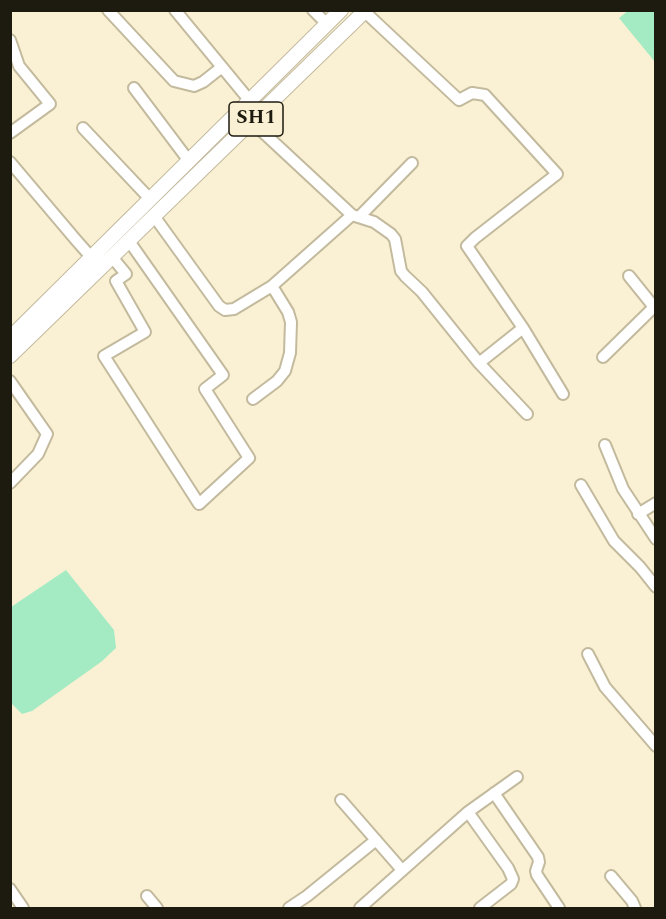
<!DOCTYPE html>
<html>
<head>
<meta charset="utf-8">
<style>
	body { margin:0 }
	#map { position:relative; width:666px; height:919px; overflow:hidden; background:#faf1d4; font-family:Spectral,serif }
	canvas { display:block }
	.frame { position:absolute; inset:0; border:12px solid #1d1a0f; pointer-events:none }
</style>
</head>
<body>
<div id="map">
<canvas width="666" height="919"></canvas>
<div class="frame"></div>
</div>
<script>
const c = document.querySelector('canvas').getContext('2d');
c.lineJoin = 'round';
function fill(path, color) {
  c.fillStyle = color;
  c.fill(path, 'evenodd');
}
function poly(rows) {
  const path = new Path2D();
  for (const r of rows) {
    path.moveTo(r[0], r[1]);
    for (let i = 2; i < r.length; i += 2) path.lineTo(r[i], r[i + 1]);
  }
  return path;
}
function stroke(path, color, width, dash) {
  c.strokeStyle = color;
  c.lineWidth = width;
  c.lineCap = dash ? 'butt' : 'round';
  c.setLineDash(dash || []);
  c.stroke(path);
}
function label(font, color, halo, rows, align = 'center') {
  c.font = font + ' Spectral,serif';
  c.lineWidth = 4.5;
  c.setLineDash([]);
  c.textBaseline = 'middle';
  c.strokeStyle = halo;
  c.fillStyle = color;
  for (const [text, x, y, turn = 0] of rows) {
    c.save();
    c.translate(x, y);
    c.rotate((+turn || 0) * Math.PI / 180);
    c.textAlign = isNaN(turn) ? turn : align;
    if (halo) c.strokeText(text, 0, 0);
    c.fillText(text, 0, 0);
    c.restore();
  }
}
fill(poly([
	[629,10,655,11,655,62,619,18],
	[66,570,114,630,116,648,101,662,32,711,22,714,11,703,11,607]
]), '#a4ebc4');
const minor = poly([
	[108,10,174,81,194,86,203,82,222,67],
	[175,10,250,101,262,112],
	[313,10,327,24],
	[365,12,459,100,472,93,485,95,557,174,475,238,467,246,523,328,479,363],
	[10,40,19,66,50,104,10,133],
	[134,88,189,161],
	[252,122,352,215,272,286,288,312,291,322,290,353,285,371,277,381,253,399],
	[83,128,151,200],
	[10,162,76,240,91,257,98,259],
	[352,215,374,222,391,234,395,239,401,271,405,276,422,292,479,363,527,414],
	[154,216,219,306,225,310,234,309,272,286],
	[360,216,412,163],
	[112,257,126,274,116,281,145,332,104,356,199,504,249,458,205,389,223,375,129,241],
	[629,276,654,307,656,306],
	[523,328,563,394],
	[603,357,654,307],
	[10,381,47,434,38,454,10,483],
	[605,445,623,489,656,539],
	[581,485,614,541,640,567,656,587],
	[638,514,656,503],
	[588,654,605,687,656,746],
	[494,793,538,857,539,862,536,871,537,875,559,908],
	[341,800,402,870],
	[468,812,508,868,513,879,511,884,480,908],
	[611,876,632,901,635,908],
	[10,889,23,908],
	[147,896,157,908],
	[289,908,307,896,376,840],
	[360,908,468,812,517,777]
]);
const major = poly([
	[10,338,341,10],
	[10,356,366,10]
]);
stroke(minor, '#c3ba9e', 14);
stroke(major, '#c3ba9e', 16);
stroke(minor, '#fff', 10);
stroke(major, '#fff', 14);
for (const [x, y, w] of [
	[256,119,54]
]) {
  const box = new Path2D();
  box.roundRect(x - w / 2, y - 17, w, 34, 4.5);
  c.fillStyle = '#faf1d4';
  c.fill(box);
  stroke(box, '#1d1a0f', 1.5);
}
label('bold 20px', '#1d1a0f', null, [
	["SH1",256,119]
]);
</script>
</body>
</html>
